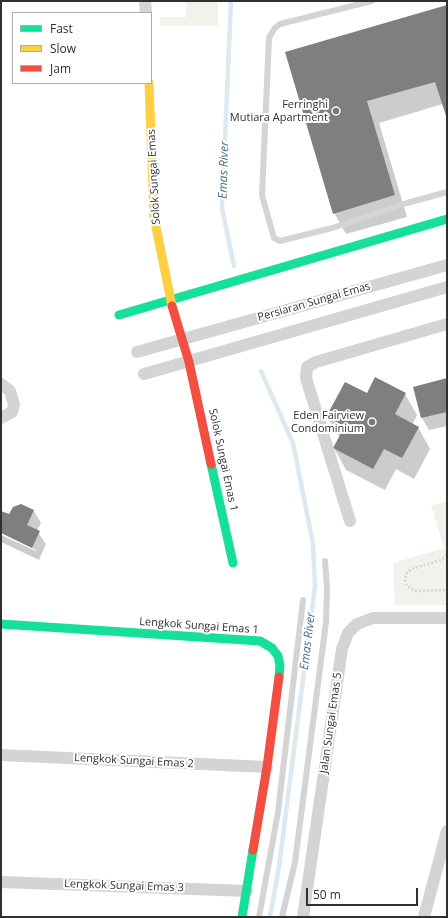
<!DOCTYPE html>
<html>
<head>
<meta charset="utf-8">
<style>
	body { margin:0 }
	#map { position:relative; width:448px; height:918px; overflow:hidden; background:#fff; font-family:"Open Sans",sans-serif }
	canvas { display:block }
	.frame { position:absolute; inset:0; border:2px solid #303030; pointer-events:none }
	.legend { position:absolute; left:12px; top:12px; width:140px; height:72px; box-sizing:border-box; background:#fff; border:1px solid #acacac; margin:0; padding:5px 7px; list-style:none; font-size:12px; color:#303030 }
	.legend li { display:flex; align-items:center; gap:8px; height:20px }
	.legend b { width:20px; border:1px solid #acacac }
	.scale { position:absolute; left:306px; top:888px; width:112px; height:18px; box-sizing:border-box; border:2px solid #303030; border-top:0; padding-left:5px; font-size:12px; line-height:14px; white-space:nowrap; color:#303030; -webkit-text-stroke:3px #fff; paint-order:stroke }
</style>
</head>
<body>
<div id="map">
<canvas width="448" height="918"></canvas>
<div class="frame"></div>
<ul class="legend">
<li><b style="height:5px;background:#16e098"></b>Fast</li>
<li><b style="height:5px;background:#ffcf43"></b>Slow</li>
<li><b style="height:5px;background:#f24e42"></b>Jam</li>
</ul>
<div class="scale">50 m</div>
</div>
<script>
const c = document.querySelector('canvas').getContext('2d');
c.lineJoin = 'round';
function fill(path, color) {
  c.fillStyle = color;
  c.fill(path, 'evenodd');
}
function poly(rows) {
  const path = new Path2D();
  for (const r of rows) {
    path.moveTo(r[0], r[1]);
    for (let i = 2; i < r.length; i += 2) path.lineTo(r[i], r[i + 1]);
  }
  return path;
}
function stroke(path, color, width, dash) {
  c.strokeStyle = color;
  c.lineWidth = width;
  c.lineCap = dash ? 'butt' : 'round';
  c.setLineDash(dash || []);
  c.stroke(path);
}
function label(font, color, halo, rows, align = 'center') {
  c.font = font + ' "Open Sans",sans-serif';
  c.lineWidth = 4;
  c.setLineDash([]);
  c.textBaseline = 'middle';
  c.strokeStyle = halo;
  c.fillStyle = color;
  for (const [text, x, y, turn = 0] of rows) {
    c.save();
    c.translate(x, y);
    c.rotate((+turn || 0) * Math.PI / 180);
    c.textAlign = isNaN(turn) ? turn : align;
    if (halo) c.strokeText(text, 0, 0);
    c.fillText(text, 0, 0);
    c.restore();
  }
}
fill(poly([
	[186,1,218,1,218,26,160,26,160,17,186,17],
	[447,501,447,605,395,605,393,563,444,548,431,506]
]), '#f0f3ec');
fill(poly([
	[447,6,447,117,443,104,379,123,407,217,346,234,334,213,286,53],
	[447,379,447,426,429,430,422,418,414,388],
	[367,394,405,394,417,415,412,425,418,427,430,449,414,479,396,469,385,490,346,470,334,448,340,438,327,417],
	[21,505,34,511,41,523,37,531,46,544,39,560,1,542,1,535,36,551,36,550,1,532,1,512,9,516]
]), '#0003');
stroke(poly([
	[231,1,222,208,234,266],
	[261,371,293,443,313,544,315,586,279,867,270,917]
]), '#dde8f0', 4.5);
fill(poly([
	[447,5,447,119,435,82,367,101,395,195,333,214,285,52],
	[375,377,406,393,395,414,419,427,402,458,384,449,373,469,333,448,345,426,326,417,345,382,367,393],
	[447,378,447,412,421,418,413,387],
	[21,504,34,510,27,525,40,531,32,548,1,533,1,511,9,514,13,507]
]), '#7f7f7f');
stroke(poly([
	[447,555,441,560,411,569,406,574,405,580,407,586,415,591,447,590]
]), '#d4d4d4', 2.5, [2, 2]);
stroke(poly([
	[372,1,280,24,274,29,269,38,262,195,274,238,280,241,332,228,407,203,447,192],
	[259,917,278,812,303,600],
	[282,917,295,862,326,622,327,588,325,561]
]), '#d4d4d4', 6);
stroke(poly([
	[145,1,146,13],
	[137,352,447,265],
	[144,374,447,287],
	[1,384,10,391,14,405,12,412,1,418],
	[350,521,306,378,307,367,316,362,447,324],
	[1,755,267,767],
	[1,882,247,891],
	[303,917,342,649,348,633,357,624,373,618,447,618],
	[424,917,447,831]
]), '#d4d4d4', 12);
stroke(poly([
	[119,315,447,219],
	[211,464,233,563],
	[1,624,260,641,272,648,278,656,280,665,279,677],
	[242,917,253,850]
]), '#16e098', 9);
stroke(poly([
	[149,83,154,217,172,306]
]), '#ffcf43', 9);
stroke(poly([
	[172,306,189,362,211,464],
	[253,850,267,767,279,677]
]), '#f24e42', 9);
for (const [x, y, r, color] of [
	[336,111,4,"#787878"],
	[372,422,4,"#787878"]
]) {
  const dot = new Path2D();
  dot.arc(x, y, r, 0, 2 * Math.PI);
  c.fillStyle = color;
  c.fill(dot);
  stroke(dot, '#fff', 1.5);
}
label('11px', '#303030', '#fff', [
	["Ferringhi",328,105],
	["Mutiara Apartment",328,118],
	["Eden Fairview",364,416],
	["Condominium",364,429]
], 'right');
label('11px', '#303030', '#fff', [
	["Solok Sungai Emas",154,177,-93],
	["Persiaran Sungai Emas",314,302,-16],
	["Solok Sungai Emas 1",223,460,78],
	["Lengkok Sungai Emas 1",199,626,4],
	["Jalan Sungai Emas 5",331,723,-82],
	["Lengkok Sungai Emas 2",134,761,3],
	["Lengkok Sungai Emas 3",124,886,2]
]);
label('italic 12px', '#476e8a', '#fff', [
	["Emas River",224,170,-88],
	["Emas River",308,641,-83]
]);
</script>
</body>
</html>
